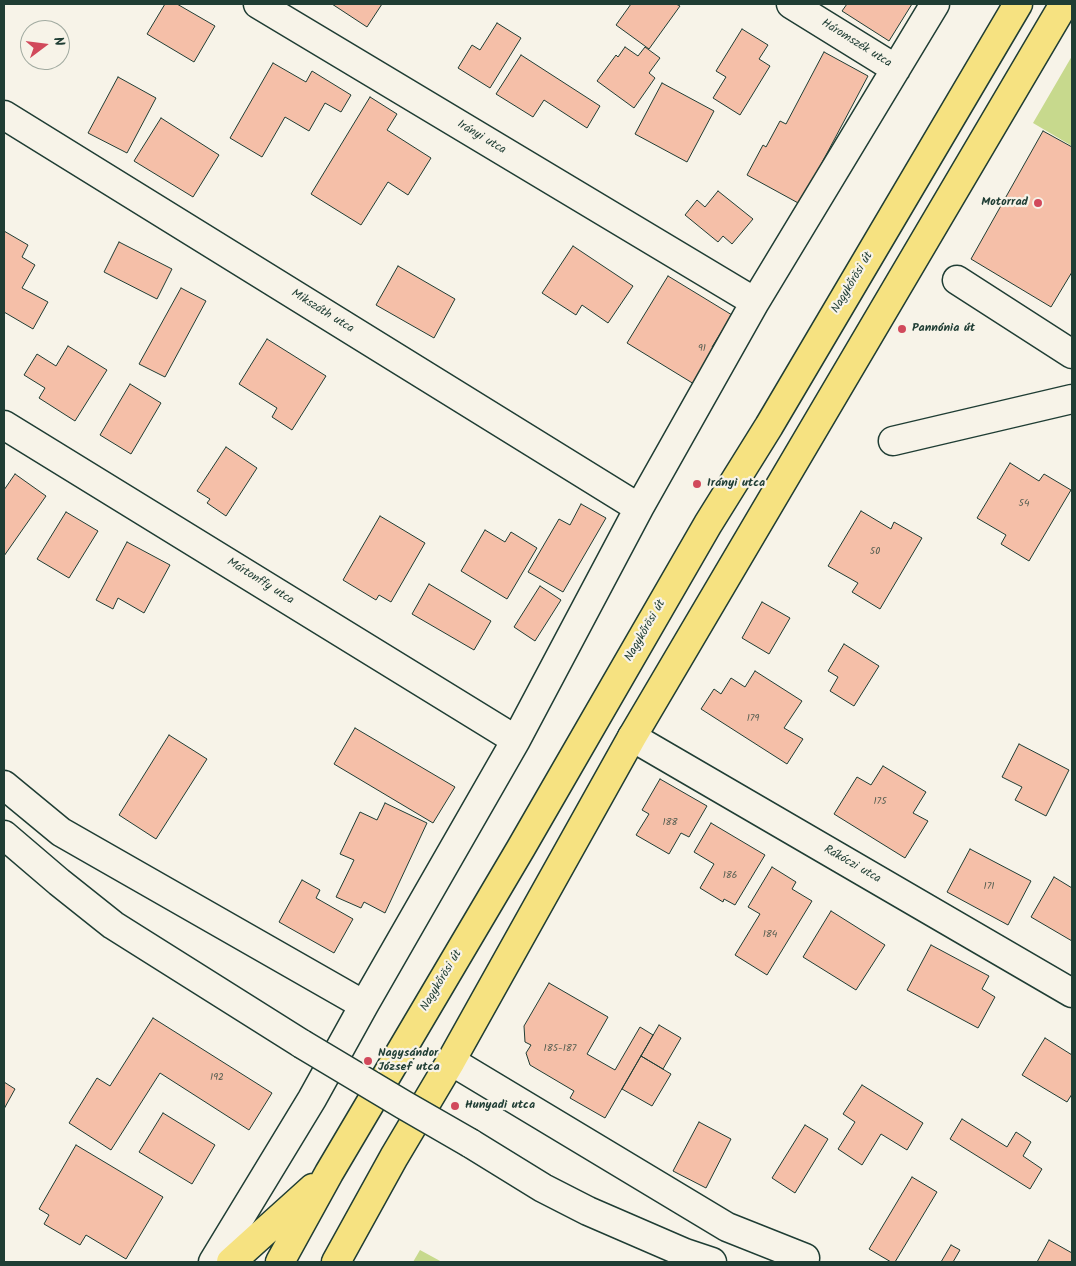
<!DOCTYPE html>
<html>
<head>
<meta charset="utf-8">
<style>
	body { margin:0 }
	#map { position:relative; width:1076px; height:1266px; overflow:hidden; background:#f7f3e8; font-family:Kalam,sans-serif }
	canvas { display:block }
	.frame { position:absolute; inset:0; border:5px solid #1f3d34; pointer-events:none }
	.north { position:absolute; left:20px; top:20px; width:50px; height:50px; box-sizing:border-box; background:#f7f3e8; border:1px solid #a1aaa0; border-radius:50%; rotate:75deg; font-size:14px; font-weight:700; line-height:20px; text-align:center; color:#1f3d34 }
	.north::after { content:''; display:block; margin:auto; width:18px; height:22px; background:#d1495b; clip-path:polygon(50% 0,100% 100%,50% 72%,0 100%) }
</style>
</head>
<body>
<div id="map">
<canvas width="1076" height="1266"></canvas>
<div class="frame"></div>
<div class="north">N</div>
</div>
<script>
const c = document.querySelector('canvas').getContext('2d');
c.lineJoin = 'round';
function fill(path, color) {
  c.fillStyle = color;
  c.fill(path, 'evenodd');
}
function poly(rows) {
  const path = new Path2D();
  for (const r of rows) {
    path.moveTo(r[0], r[1]);
    for (let i = 2; i < r.length; i += 2) path.lineTo(r[i], r[i + 1]);
  }
  return path;
}
function stroke(path, color, width, dash) {
  c.strokeStyle = color;
  c.lineWidth = width;
  c.lineCap = dash ? 'butt' : 'round';
  c.setLineDash(dash || []);
  c.stroke(path);
}
function label(font, color, halo, rows, align = 'center') {
  c.font = font + ' Kalam,sans-serif';
  c.lineWidth = 4.5;
  c.setLineDash([]);
  c.textBaseline = 'middle';
  c.strokeStyle = halo;
  c.fillStyle = color;
  for (const [text, x, y, turn = 0] of rows) {
    c.save();
    c.translate(x, y);
    c.rotate((+turn || 0) * Math.PI / 180);
    c.textAlign = isNaN(turn) ? turn : align;
    if (halo) c.strokeText(text, 0, 0);
    c.fillText(text, 0, 0);
    c.restore();
  }
}
fill(poly([
	[1072,56,1072,146,1033,123],
	[420,1250,442,1262,413,1262]
]), '#c7d98d');
const building = poly([
	[165,4,177,4,215,26,194,62,147,34,165,4],
	[332,4,382,4,367,27,332,4],
	[631,4,676,4,680,6,649,49,616,25,631,4],
	[847,4,912,4,889,41,842,11,847,4],
	[497,23,521,38,490,88,458,68,472,45,480,50,497,23],
	[742,29,768,45,759,59,770,66,740,115,713,98,726,77,716,71,742,29],
	[625,47,638,56,645,47,660,58,649,73,655,78,634,108,597,81,616,55,618,57,625,47],
	[824,52,868,76,800,204,747,175,763,145,766,147,780,121,786,124,824,52],
	[521,55,600,106,587,128,544,100,533,117,496,94,521,55],
	[273,63,306,82,312,71,351,95,341,112,325,103,309,131,285,117,262,157,230,138,273,63],
	[118,77,156,98,127,153,88,133,118,77],
	[662,83,714,111,687,162,635,134,662,83],
	[370,97,397,114,387,130,431,158,408,195,388,182,361,225,311,194,370,97],
	[161,118,219,155,193,197,134,161,161,118],
	[1043,131,1072,147,1072,272,1051,307,971,259,1043,131],
	[718,191,753,219,732,244,723,236,718,242,685,215,697,200,705,207,718,191],
	[4,231,28,245,22,257,35,265,22,288,48,302,33,329,4,312,4,231],
	[119,242,172,269,157,299,104,272,119,242],
	[573,246,633,286,608,323,582,305,576,315,542,293,573,246],
	[398,266,455,299,434,338,376,305,398,266],
	[668,276,732,315,712,347,715,349,694,384,627,343,668,276],
	[181,288,206,301,165,377,139,364,181,288],
	[267,339,326,376,292,430,272,417,277,408,239,384,267,339],
	[68,346,107,370,75,421,39,398,45,388,24,375,37,354,56,366,68,346],
	[130,384,161,403,131,454,100,435,130,384],
	[226,447,257,468,226,516,207,503,210,499,197,491,226,447],
	[1010,463,1039,481,1044,474,1071,490,1029,561,1001,544,1006,535,977,518,1010,463],
	[15,474,46,496,4,556,4,490,15,474],
	[581,504,606,518,563,592,528,572,559,519,570,525,581,504],
	[861,511,891,529,894,522,922,538,880,609,852,592,858,583,828,566,861,511],
	[66,512,98,531,69,578,37,559,66,512],
	[380,516,425,543,391,602,379,595,376,600,343,580,380,516],
	[485,530,505,542,511,532,537,548,507,599,461,571,485,530],
	[127,542,170,565,144,613,118,598,113,609,96,600,127,542],
	[429,584,491,621,474,650,412,614,429,584],
	[540,586,561,600,535,641,514,627,540,586],
	[762,602,790,618,769,654,742,638,762,602],
	[844,644,879,666,854,706,830,691,838,677,828,671,844,644],
	[755,671,802,701,784,728,803,739,787,764,701,709,714,689,721,694,731,678,745,687,755,671],
	[355,728,455,787,433,823,334,764,355,728],
	[169,735,207,759,156,839,119,815,169,735],
	[1019,744,1069,770,1046,816,1015,800,1022,787,1002,777,1019,744],
	[883,766,926,792,913,813,928,821,905,858,834,814,857,777,871,785,883,766],
	[660,779,707,806,689,837,681,833,669,854,636,835,649,814,642,810,660,779],
	[385,803,427,823,385,913,364,902,361,908,336,897,354,860,340,854,360,812,377,820,385,803],
	[711,823,765,855,735,905,724,899,723,902,700,888,714,864,694,852,711,823],
	[970,849,1031,881,1008,925,947,892,970,849],
	[772,867,796,882,792,889,812,901,767,975,735,955,760,914,748,907,772,867],
	[1054,877,1072,888,1072,941,1031,917,1054,877],
	[302,880,320,890,316,898,353,919,334,953,279,922,302,880],
	[831,911,885,945,856,990,803,957,831,911],
	[931,945,989,976,982,989,995,997,978,1028,907,990,931,945],
	[549,983,608,1017,587,1054,615,1070,640,1027,653,1035,605,1118,570,1098,574,1091,530,1065,526,1053,531,1045,525,1042,524,1026,549,983],
	[153,1018,272,1093,249,1130,160,1073,111,1150,69,1123,97,1078,110,1086,153,1018],
	[659,1025,681,1038,663,1069,641,1056,659,1025],
	[1045,1038,1072,1055,1072,1094,1067,1102,1022,1075,1045,1038],
	[641,1056,671,1074,652,1106,622,1089,641,1056],
	[4,1082,15,1089,4,1109,4,1082],
	[862,1085,923,1123,907,1150,881,1134,862,1165,838,1149,855,1122,843,1114,862,1085],
	[163,1113,215,1145,192,1184,139,1152,163,1113],
	[962,1119,1007,1147,1016,1132,1031,1142,1023,1156,1042,1169,1030,1189,950,1139,962,1119],
	[699,1122,731,1139,706,1188,673,1171,699,1122],
	[805,1125,828,1139,795,1193,772,1178,805,1125],
	[76,1145,163,1197,126,1259,86,1235,80,1245,44,1224,49,1215,39,1209,76,1145],
	[912,1177,937,1192,895,1262,891,1262,869,1249,912,1177],
	[1049,1240,1072,1253,1072,1262,1037,1262,1049,1240],
	[951,1245,960,1250,953,1262,941,1262,951,1245]
]);
fill(building, '#f5bfa8');
stroke(building, '#1f3d34', 1);
const minor = poly([
	[258,4,755,302],
	[791,4,896,69],
	[4,115,639,508],
	[957,280,1072,354],
	[4,425,516,740],
	[893,441,1072,399],
	[632,737,1072,993],
	[4,785,61,832,364,1005],
	[4,835,59,882,113,925,302,1044],
	[451,1061,727,1227,805,1258],
	[470,1143,543,1188,588,1211,685,1253,712,1262],
	[213,1262,312,1099,364,1005,516,740,639,508,755,302,935,4]
]);
const major = poly([
	[231,1262,313,1188],
	[280,1262,329,1173,521,848,708,524,769,426,1018,4],
	[336,1262,394,1157,451,1061,632,737,1064,4]
]);
stroke(minor, '#1f3d34', 31);
stroke(major, '#1f3d34', 31);
stroke(minor, '#f7f3e8', 28);
stroke(major, '#f6e281', 28);
const minorBridge = poly([
	[302,1044,404,1105,470,1143]
]);
stroke(minorBridge, '#1f3d34', 31, []);
stroke(minorBridge, '#f7f3e8', 28);
for (const [x, y, r, color] of [
	[1038,203,5,"#d1495b"],
	[902,329,5,"#d1495b"],
	[697,484,5,"#d1495b"],
	[368,1061,5,"#d1495b"],
	[455,1106,5,"#d1495b"]
]) {
  const dot = new Path2D();
  dot.arc(x, y, r, 0, 2 * Math.PI);
  c.fillStyle = color;
  c.fill(dot);
  stroke(dot, '#f7f3e8', 2);
}
label('10px', '#545e51', null, [
	["91",702,349],
	["54",1024,504],
	["50",875,552],
	["179",753,719],
	["175",880,802],
	["188",670,823],
	["186",730,876],
	["171",989,887],
	["184",770,935],
	["185-187",560,1049],
	["192",217,1078]
]);
label('12px', '#1f3d34', '#f7f3e8', [
	["Háromszék utca",856,44,32],
	["Irányi utca",481,138,31],
	["Nagykőrösi út",853,283,-59],
	["Mikszáth utca",322,312,32],
	["Mártonffy utca",260,582,32],
	["Nagykőrösi út",646,631,-60],
	["Rákóczi utca",852,865,30],
	["Nagykőrösi út",442,981,-59]
]);
label('bold 12px', '#1f3d34', '#f7f3e8', [
	["Motorrad",1028,203,"right"],
	["Pannónia út",912,329],
	["Irányi utca",707,484],
	["Nagysándor",378,1054],
	["József utca",378,1068],
	["Hunyadi utca",465,1106]
], 'left');
</script>
</body>
</html>
